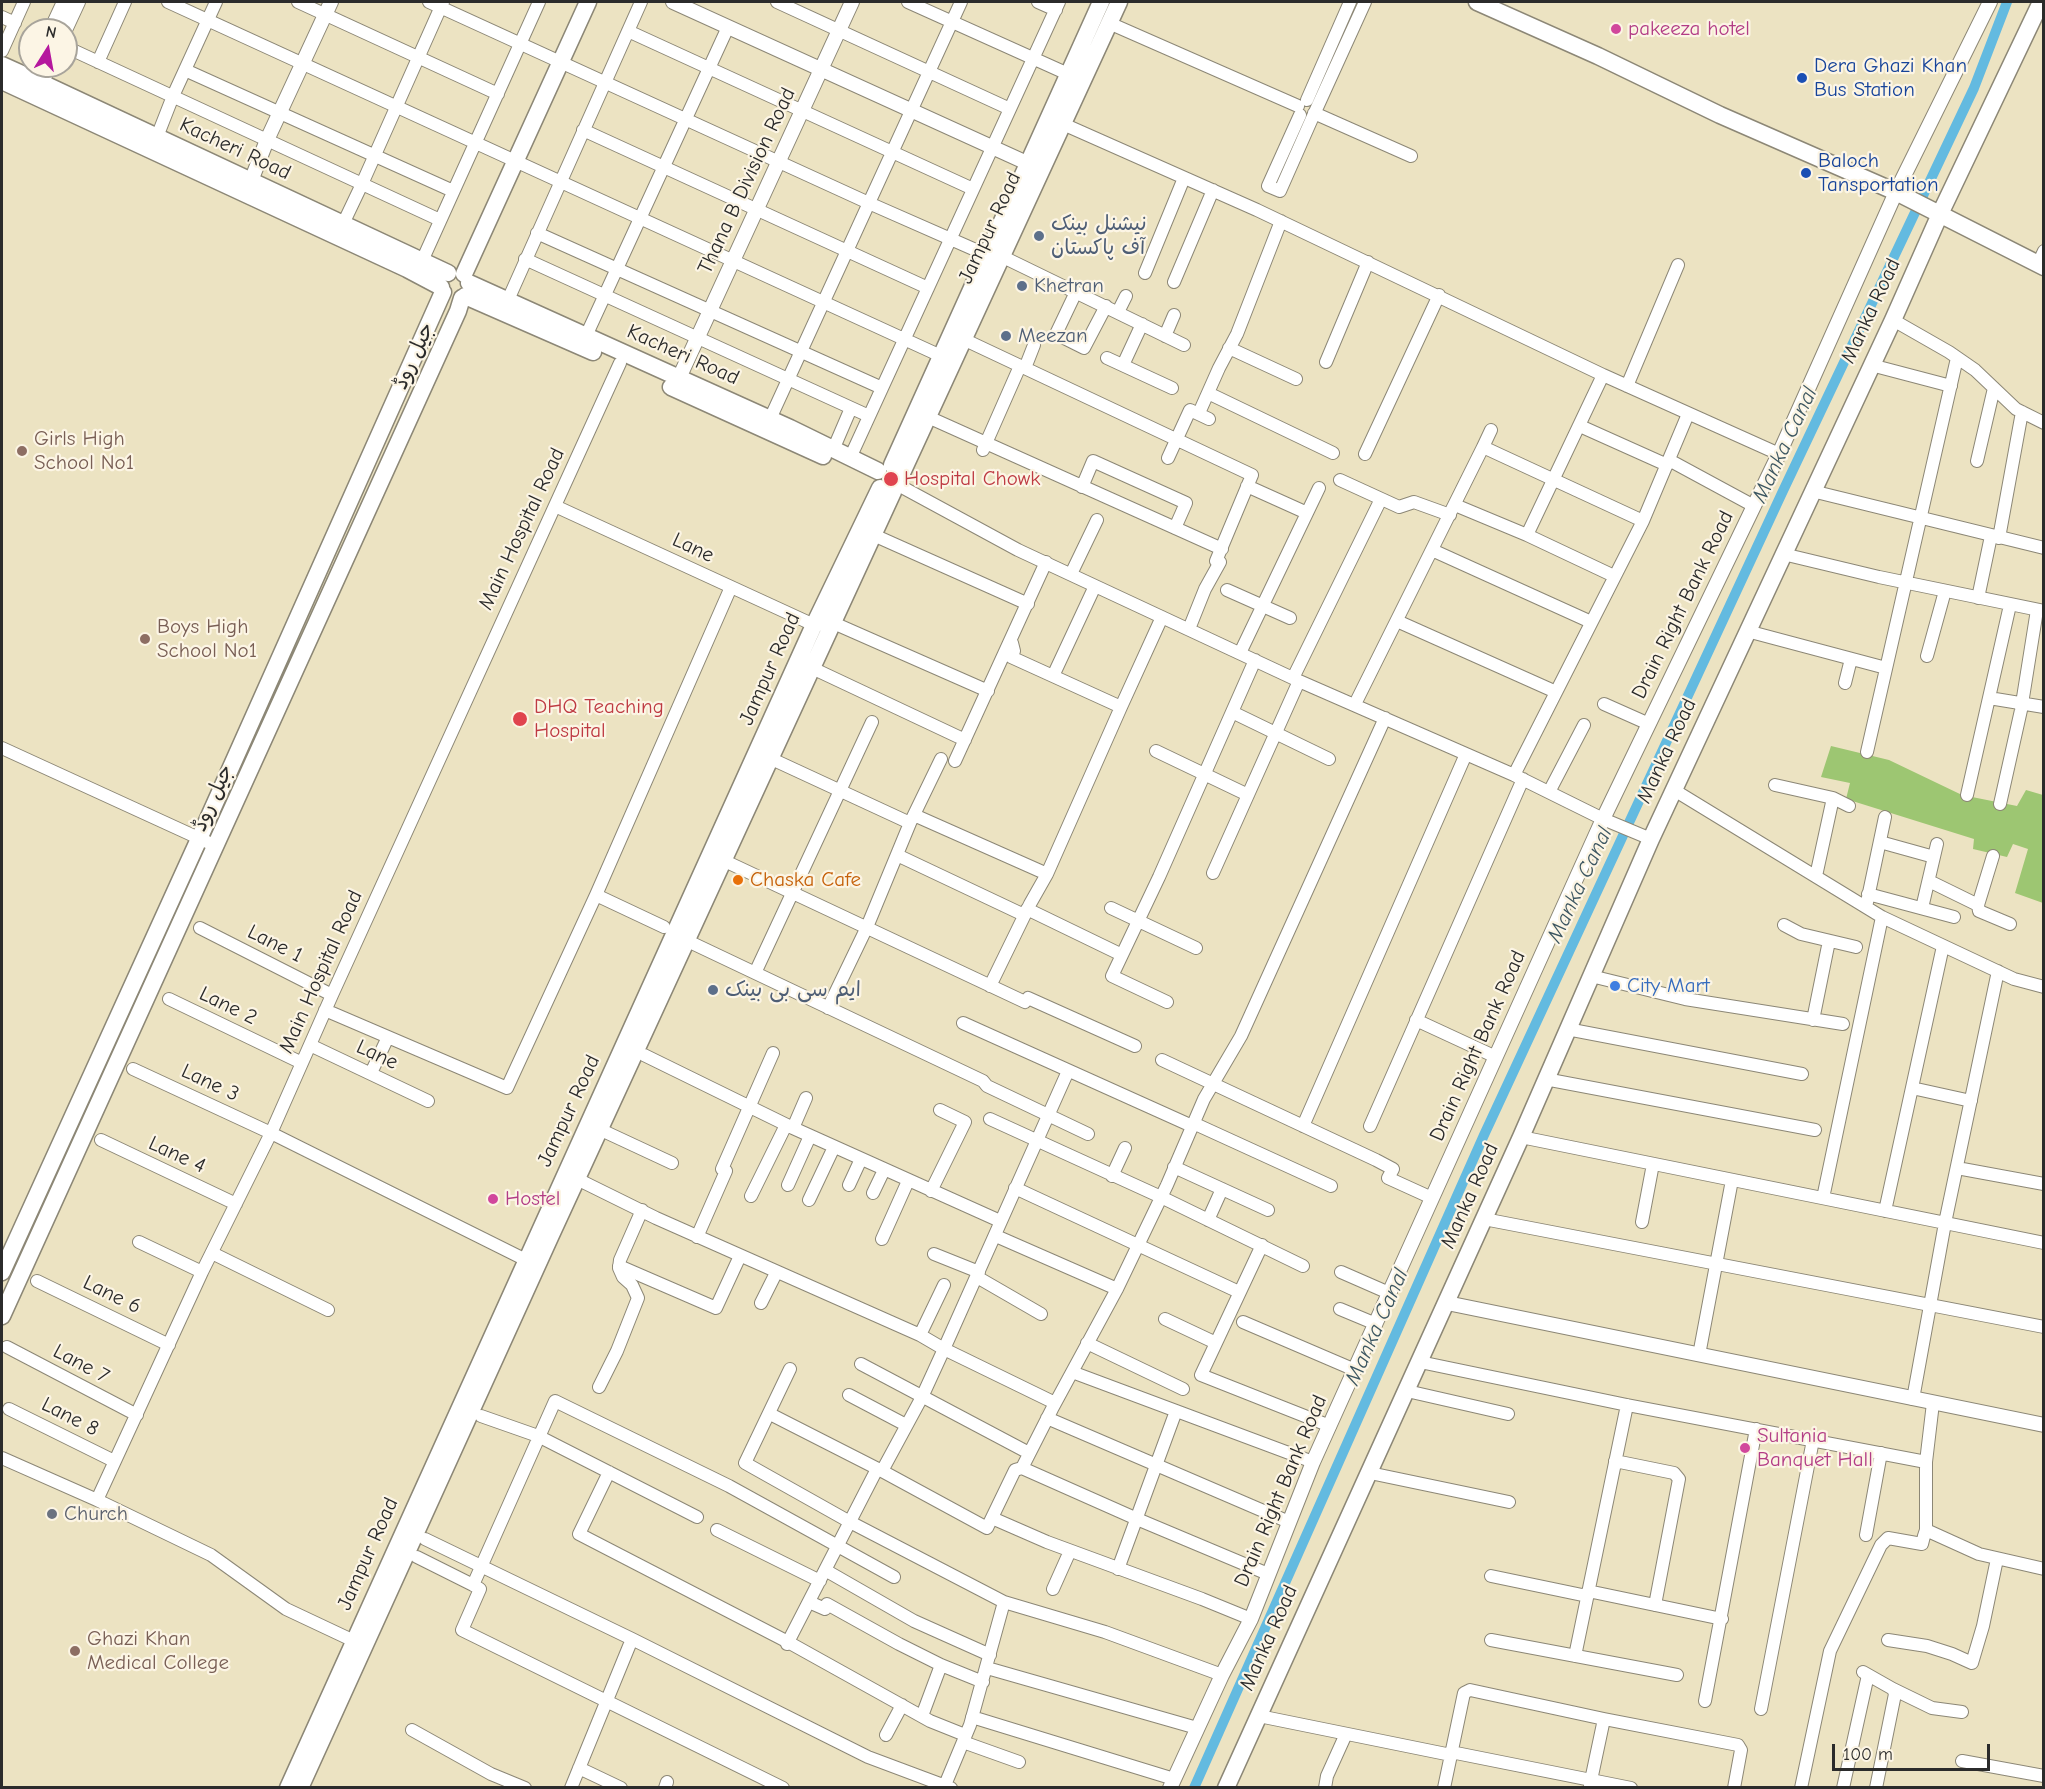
<!DOCTYPE html>
<html>
<head>
<meta charset="utf-8">
<style>
	body { margin:0 }
	#map { position:relative; width:2045px; height:1789px; overflow:hidden; background:#ece3c2; font-family:"Comic Neue",sans-serif }
	canvas { display:block }
	.frame { position:absolute; inset:0; border:3px solid #2b2b2b; pointer-events:none }
	.north { position:absolute; left:18px; top:18px; width:60px; height:60px; box-sizing:border-box; background:#fcf5e5; border:2px solid #a8a49b; border-radius:50%; rotate:11deg; font-size:16px; font-weight:700; line-height:24px; text-align:center; color:#2b2b2b }
	.north::after { content:''; display:block; margin:auto; width:21px; height:27px; background:#b5179e; clip-path:polygon(50% 0,100% 100%,50% 72%,0 100%) }
	.scale { position:absolute; left:1832px; top:1744px; width:158px; height:27px; box-sizing:border-box; border:3px solid #2b2b2b; border-top:0; padding-left:8px; font-size:18px; line-height:21px; white-space:nowrap; color:#2b2b2b; -webkit-text-stroke:4px #fcf5e5; paint-order:stroke }
</style>
</head>
<body>
<div id="map">
<canvas width="2045" height="1789"></canvas>
<div class="frame"></div>
<div class="north">N</div>
<div class="scale">100 m</div>
</div>
<script>
const c = document.querySelector('canvas').getContext('2d');
c.lineJoin = 'round';
function fill(path, color) {
  c.fillStyle = color;
  c.fill(path, 'evenodd');
}
function poly(rows) {
  const path = new Path2D();
  for (const r of rows) {
    path.moveTo(r[0], r[1]);
    for (let i = 2; i < r.length; i += 2) path.lineTo(r[i], r[i + 1]);
  }
  return path;
}
function stroke(path, color, width, dash) {
  c.strokeStyle = color;
  c.lineWidth = width;
  c.lineCap = dash ? 'butt' : 'round';
  c.setLineDash(dash || []);
  c.stroke(path);
}
function label(font, color, halo, rows, align = 'center') {
  c.font = font + ' "Comic Neue","Playpen Sans Arabic",sans-serif';
  c.lineWidth = 4.5;
  c.setLineDash([]);
  c.textBaseline = 'middle';
  c.strokeStyle = halo;
  c.fillStyle = color;
  for (const [text, x, y, turn = 0] of rows) {
    c.save();
    c.translate(x, y);
    c.rotate((+turn || 0) * Math.PI / 180);
    c.textAlign = isNaN(turn) ? turn : align;
    if (halo) c.strokeText(text, 0, 0);
    c.fillText(text, 0, 0);
    c.restore();
  }
}
fill(poly([
	[1831,746,1889,760,1962,795,2017,806,2026,790,2043,795,2043,903,2015,893,2028,849,2013,844,2007,857,1973,849,1974,839,1846,799,1850,783,1821,777]
]), '#9dc672');
stroke(poly([
	[1194,1788,1484,1135,1782,493,1974,88,2007,2]
]), '#63bae0', 10);
const minor = poly([
	[168,2,941,356],
	[298,2,498,94],
	[429,2,871,204,987,255],
	[777,2,1010,109],
	[908,2,1068,74],
	[1038,2,1056,10],
	[2,17,15,23],
	[1109,23,1298,106],
	[628,31,973,189],
	[66,47,440,220],
	[2,51,24,2],
	[98,62,125,2],
	[185,70,453,191],
	[1307,100,1350,2],
	[1315,112,1365,2],
	[1314,113,1411,156],
	[1300,115,1268,186,1280,191,1314,114],
	[1063,124,1257,210,1603,375,1779,454],
	[583,130,928,288],
	[157,137,173,96,216,2],
	[343,224,362,184,443,2],
	[537,233,882,388],
	[1001,256,1184,345],
	[525,259,869,416],
	[422,261,539,2],
	[2038,264,2044,251],
	[1145,273,1184,178],
	[1174,282,1213,190],
	[1076,292,1056,334,1084,348,1106,306],
	[508,300,641,2],
	[1118,312,1126,296],
	[1893,320,1949,352,1975,370,2016,409,2044,423],
	[586,336,728,27],
	[1165,336,1174,315],
	[963,339,1252,475,1216,561,1220,562,1205,589,1189,629],
	[1229,348,1296,379],
	[1107,358,1172,388],
	[1326,362,1368,262],
	[1123,365,1142,324],
	[1871,365,1951,386],
	[1025,368,1034,345],
	[1627,386,1678,265],
	[1208,393,1333,453],
	[1199,413,1219,368,1237,334,1281,221],
	[928,417,1222,549],
	[770,419,961,2],
	[1580,426,1667,465],
	[1483,447,1491,430],
	[833,450,851,408],
	[983,450,1020,366],
	[1365,454,1439,295],
	[850,458,1059,2],
	[1168,458,1190,410,1209,419],
	[1669,460,1754,506],
	[1977,461,1994,388],
	[1340,480,1399,507,1414,502,1450,515],
	[900,486,1018,550,1299,681,1514,775,1603,819,1651,839],
	[1247,486,1307,513],
	[1082,487,1093,461,1186,503,1175,528],
	[1812,491,2044,548],
	[1455,505,1527,535,1614,576],
	[555,506,814,625,832,624,838,625,988,691],
	[1527,535,1603,375],
	[878,537,1028,604],
	[1999,538,2022,412],
	[1432,550,1591,622],
	[1783,554,1879,577,2044,611],
	[1071,574,1097,520],
	[1227,590,1290,618],
	[1978,598,1991,536],
	[1397,621,1556,692],
	[1747,631,1886,668],
	[1012,643,1014,651,1011,657,1121,707],
	[1240,653,1319,488],
	[1927,656,1945,591],
	[812,668,965,740],
	[1053,676,1095,586],
	[1293,678,1381,499],
	[1845,683,1851,659],
	[1989,698,2044,707],
	[1355,704,1483,447,1643,521],
	[1604,704,1649,724],
	[1232,712,1329,759],
	[2,748,216,846],
	[1156,751,1248,795],
	[1867,752,1957,358],
	[776,761,910,823],
	[955,761,1046,562],
	[1514,775,1643,521,1688,414],
	[1775,785,1833,798,1849,806],
	[1674,790,1882,917,2014,979,2044,987],
	[1549,792,1584,725],
	[1967,795,2010,605],
	[2000,804,2021,710,2037,610],
	[914,815,1047,874],
	[1880,842,1934,857],
	[897,855,1024,915],
	[729,863,1025,1002,1028,998,1135,1046],
	[1213,873,1299,681],
	[1816,876,1833,798],
	[1929,881,1978,905,1979,911,2010,924],
	[1868,894,1954,917],
	[596,895,664,927],
	[1978,905,1993,856],
	[1866,907,1885,817],
	[1111,908,1196,948],
	[1922,908,1937,844],
	[1027,909,1122,955],
	[1784,925,1801,934,1856,947],
	[200,928,332,995],
	[694,944,983,1081,987,1086,1088,1134],
	[755,973,872,722],
	[1591,976,1685,999,1843,1024],
	[990,986,1030,904,1047,874,1121,707,1162,617],
	[169,999,302,1063],
	[1167,1002,1112,976,1159,877,1255,660],
	[828,1008,867,927,910,823,941,759],
	[325,1010,507,1088,596,895,731,587],
	[1416,1020,1496,1057],
	[1813,1020,1829,941],
	[963,1023,1192,1126],
	[1567,1029,1802,1074],
	[310,1045,428,1101],
	[644,1055,793,1128,1000,1221],
	[1162,1060,1376,1160,1393,1169,1388,1178,1432,1198],
	[133,1069,271,1133,526,1260],
	[371,1073,388,1037],
	[1545,1079,1815,1130],
	[1912,1088,1971,1101],
	[990,1119,1161,1197,1303,1266],
	[1193,1123,1331,1186],
	[1303,1126,1466,754],
	[1370,1126,1523,779],
	[793,1128,806,1098],
	[599,1129,672,1163],
	[1521,1137,2044,1243],
	[101,1140,236,1204],
	[1174,1167,1268,1210],
	[1957,1168,2044,1184],
	[1112,1176,1125,1148],
	[577,1179,656,1218,920,1335,944,1349,1055,1403],
	[788,1185,810,1136],
	[849,1185,861,1159],
	[1015,1188,1239,1292],
	[931,1191,965,1122,940,1110],
	[873,1193,884,1170],
	[751,1196,786,1125],
	[1823,1198,1882,917],
	[809,1200,834,1147],
	[1885,1211,1943,946],
	[1484,1219,2044,1327],
	[1208,1220,1222,1189],
	[1642,1222,1653,1164],
	[996,1236,1117,1289],
	[697,1237,726,1171,722,1169,773,1053],
	[882,1239,908,1181],
	[139,1242,202,1272],
	[1262,1245,1201,1375,1330,1426],
	[212,1253,328,1310],
	[934,1254,979,1272],
	[619,1266,716,1308,740,1256],
	[1341,1272,1389,1293],
	[977,1277,1041,1314],
	[37,1281,169,1345],
	[761,1303,776,1273],
	[1340,1309,1376,1324],
	[1165,1319,1216,1343],
	[1243,1322,1355,1370],
	[920,1335,944,1285],
	[1087,1343,1183,1389],
	[7,1347,137,1415],
	[1699,1355,1732,1180],
	[1420,1362,1627,1405,1926,1462],
	[861,1364,1029,1453],
	[790,1369,745,1463,850,1522,1004,1602,1105,1632,1222,1675],
	[1072,1372,1313,1462],
	[599,1387,617,1351,638,1298,632,1285,623,1277,619,1268,620,1260,642,1210],
	[1407,1391,1508,1414],
	[849,1395,906,1425],
	[1913,1399,1945,1223,1998,971],
	[9,1409,114,1461],
	[770,1414,882,1471,987,1528,1015,1470,1022,1468,1052,1409,1117,1289,1167,1185,1204,1099,1241,1036,1385,718],
	[481,1416,538,1436,697,1517],
	[1047,1418,1289,1522],
	[2,1458,97,1500,211,1555,286,1609,354,1641],
	[1615,1461,1674,1473,1679,1479,1655,1605],
	[1022,1468,1137,1519,1268,1574],
	[882,1471,922,1397,944,1349,1068,1071],
	[609,1472,579,1534,788,1642,930,1721,965,1735],
	[1370,1473,1509,1502],
	[97,1500,202,1272,271,1133,332,995,620,363],
	[992,1518,1047,1542,1202,1599,1251,1619],
	[717,1530,820,1581],
	[1926,1530,1979,1554,2044,1569],
	[1866,1535,1881,1453],
	[425,1539,632,1639,868,1757,951,1788],
	[417,1557,473,1585,555,1401,729,1486,894,1577],
	[1118,1569,1176,1411],
	[825,1570,914,1621,990,1655],
	[1491,1576,1587,1596],
	[473,1585,480,1589,462,1630,783,1788],
	[1053,1589,1070,1551],
	[1588,1591,1722,1619],
	[809,1602,825,1609,827,1604,899,1644,941,1665,983,1682],
	[1491,1640,1677,1675],
	[1888,1640,1927,1646,1952,1654,1972,1663,1983,1626,1997,1559],
	[787,1644,877,1469],
	[1575,1656,1627,1405],
	[987,1668,1197,1728],
	[1863,1672,1893,1689,1895,1694,1876,1788],
	[1893,1689,1932,1708,1962,1712],
	[1705,1701,1756,1429],
	[1761,1709,1813,1440],
	[922,1716,941,1665],
	[1259,1716,1451,1755],
	[972,1717,1174,1779],
	[412,1730,491,1774,525,1788],
	[886,1735,902,1705],
	[963,1742,1019,1762],
	[1451,1752,1631,1788],
	[1962,1761,2044,1776],
	[579,1768,621,1788],
	[945,1785,970,1725,1004,1602],
	[1590,1785,1604,1719],
	[571,1788,632,1639],
	[665,1788,667,1782],
	[1325,1788,1327,1776,1346,1734],
	[1444,1788,1464,1693,1470,1690,1604,1719,1738,1745,1741,1750,1734,1788],
	[1801,1788,1830,1651,1881,1545,1888,1538,1922,1544,1924,1536,1926,1530,1926,1462,1933,1403],
	[1843,1788,1868,1675]
]);
const tertiary = poly([
	[673,2,1027,163],
	[51,30,64,2],
	[65,30,78,2],
	[25,87,34,66],
	[38,92,49,66],
	[251,181,267,140,331,2],
	[679,378,852,2],
	[1447,1303,2044,1425],
	[1170,1788,1222,1675,1251,1619,1313,1462,1603,819,1779,454,1896,192,1990,2]
]);
const secondary = poly([
	[1477,2,1598,56,1720,115,1896,192,2044,267],
	[2,65,42,83,448,273],
	[2,81,407,269,441,287],
	[464,274,588,2],
	[469,283,790,428,878,471],
	[465,296,593,352],
	[671,387,823,456],
	[892,465,1101,2],
	[902,473,1119,2],
	[2,1272,199,839,443,292],
	[2,1316,458,311,462,298],
	[288,1788,814,625,880,488],
	[300,1788,551,1235,893,492],
	[1226,1788,1521,1137,1651,839,1893,320,1940,214,2041,2]
]);
stroke(minor, '#8c8776', 14);
stroke(tertiary, '#8c8776', 16);
stroke(secondary, '#8c8776', 19);
stroke(minor, '#fff', 12);
stroke(tertiary, '#fff', 14);
stroke(secondary, '#fff', 16);
for (const [x, y, r, color] of [
	[1616,29,6,"#d1479c"],
	[1802,78,6,"#1a4fb4"],
	[1806,173,6,"#1a4fb4"],
	[1039,236,6,"#5c6f8a"],
	[1022,286,6,"#5c6f8a"],
	[1006,336,6,"#5c6f8a"],
	[22,451,6,"#8d6e63"],
	[891,479,8,"#e0444e"],
	[145,639,6,"#8d6e63"],
	[520,719,8,"#e0444e"],
	[738,880,6,"#e8710a"],
	[1615,986,6,"#3f7fe0"],
	[713,990,6,"#5c6f8a"],
	[493,1199,6,"#d1479c"],
	[1745,1448,6,"#d1479c"],
	[52,1514,6,"#6b7280"],
	[75,1651,6,"#8d6e63"]
]) {
  const dot = new Path2D();
  dot.arc(x, y, r, 0, 2 * Math.PI);
  c.fillStyle = color;
  c.fill(dot);
  stroke(dot, '#fcf5e5', 2);
}
label('21px', '#b23c85', '#fcf5e5', [
	["pakeeza hotel",1628,29],
	["Hostel",505,1199],
	["Sultania",1757,1436],
	["Banquet Hall",1757,1460]
], 'left');
label('21px', '#164399', '#fcf5e5', [
	["Dera Ghazi Khan",1814,66],
	["Bus Station",1814,90],
	["Baloch",1818,161],
	["Tansportation",1818,185]
], 'left');
label('21px', '#2b2b2b', '#fcf5e5', [
	["Kacheri Road",235,149,25],
	["Thana B Division Road",747,181,-65],
	["Jampur Road",990,228,-65],
	["Manka Road",1871,311,-65],
	["Kacheri Road",683,355,24],
	["جیل روڈ",414,356,-66],
	["Main Hospital Road",522,529,-65],
	["Lane",693,548,25],
	["Drain Right Bank Road",1683,605,-64],
	["Jampur Road",770,669,-66],
	["Manka Road",1667,751,-65],
	["جیل روڈ",213,798,-66],
	["Lane 1",275,944,27],
	["Main Hospital Road",321,972,-66],
	["Lane 2",228,1006,26],
	["Drain Right Bank Road",1478,1046,-66],
	["Lane",377,1055,25],
	["Lane 3",210,1083,25],
	["Jampur Road",569,1111,-65],
	["Lane 4",177,1155,25],
	["Manka Road",1470,1196,-66],
	["Lane 6",112,1295,26],
	["Lane 7",81,1364,28],
	["Lane 8",70,1417,27],
	["Drain Right Bank Road",1281,1491,-67],
	["Jampur Road",368,1554,-66],
	["Manka Road",1269,1638,-66]
]);
label('21px', '#4e5e75', '#fcf5e5', [
	["نیشنل بینک",1051,224],
	["آف پاکستان",1051,248],
	["Khetran",1034,286],
	["Meezan",1018,336],
	["ایم سی بی بینک",725,990]
], 'left');
label('21px', '#785e54', '#fcf5e5', [
	["Girls High",34,439],
	["School No1",34,463],
	["Boys High",157,627],
	["School No1",157,651],
	["Ghazi Khan",87,1639],
	["Medical College",87,1663]
], 'left');
label('21px', '#be3a42', '#fcf5e5', [
	["Hospital Chowk",904,479],
	["DHQ Teaching",534,707],
	["Hospital",534,731]
], 'left');
label('21px', '#c56008', '#fcf5e5', [
	["Chaska Cafe",750,880]
], 'left');
label('21px', '#366cbe', '#fcf5e5', [
	["City Mart",1627,986]
], 'left');
label('21px', '#5b616d', '#fcf5e5', [
	["Church",64,1514]
], 'left');
label('italic 22px', '#3c5661', '#fcf5e5', [
	["Manka Canal",1785,445,-65],
	["Manka Canal",1580,885,-65],
	["Manka Canal",1377,1327,-66]
]);
</script>
</body>
</html>
